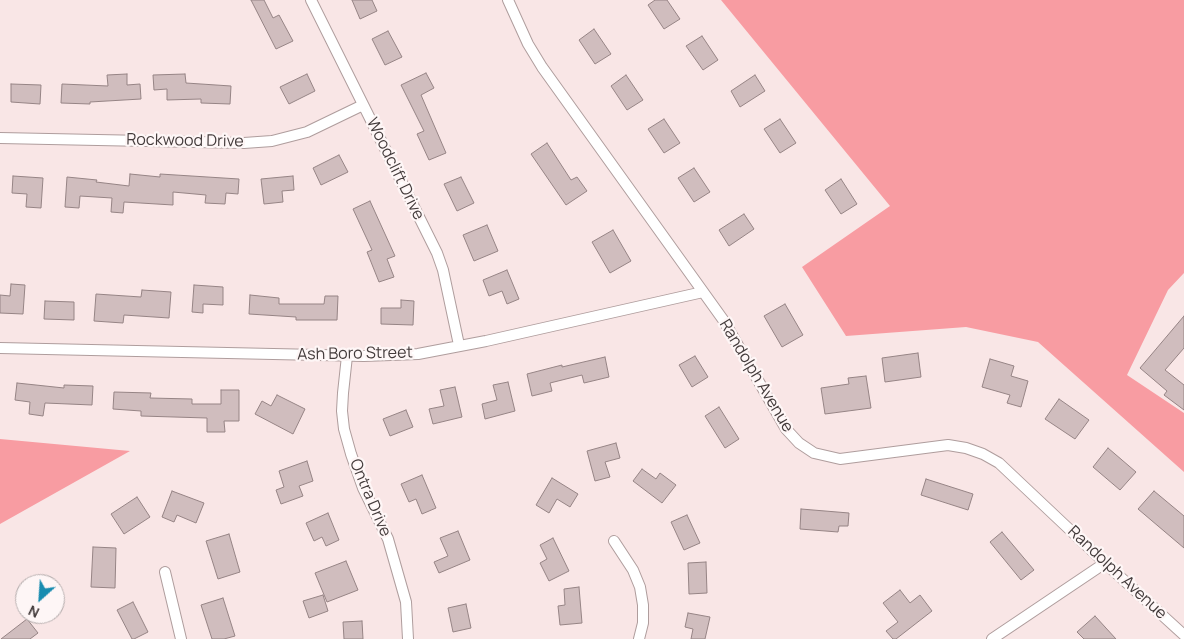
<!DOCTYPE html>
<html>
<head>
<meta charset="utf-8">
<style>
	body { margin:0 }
	#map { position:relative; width:1184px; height:639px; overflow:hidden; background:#f9e6e6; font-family:Manrope,sans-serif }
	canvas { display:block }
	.north { position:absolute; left:15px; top:574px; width:50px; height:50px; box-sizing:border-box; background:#fef6f6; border:1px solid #b3abab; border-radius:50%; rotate:206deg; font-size:14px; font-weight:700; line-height:20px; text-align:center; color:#433b3b }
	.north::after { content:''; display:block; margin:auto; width:18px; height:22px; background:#188cb0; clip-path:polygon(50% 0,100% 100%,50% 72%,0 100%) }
</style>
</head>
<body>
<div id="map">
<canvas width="1184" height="639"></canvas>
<div class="north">N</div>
</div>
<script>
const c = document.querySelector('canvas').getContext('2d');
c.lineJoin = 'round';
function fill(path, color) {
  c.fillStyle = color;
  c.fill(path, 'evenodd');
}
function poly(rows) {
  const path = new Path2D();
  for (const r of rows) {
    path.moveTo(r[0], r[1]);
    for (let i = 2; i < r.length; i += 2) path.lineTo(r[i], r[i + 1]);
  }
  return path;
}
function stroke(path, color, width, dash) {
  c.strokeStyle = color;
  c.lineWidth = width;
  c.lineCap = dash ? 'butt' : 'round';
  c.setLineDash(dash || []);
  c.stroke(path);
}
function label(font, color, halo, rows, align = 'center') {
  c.font = font + ' Manrope,sans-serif';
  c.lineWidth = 4.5;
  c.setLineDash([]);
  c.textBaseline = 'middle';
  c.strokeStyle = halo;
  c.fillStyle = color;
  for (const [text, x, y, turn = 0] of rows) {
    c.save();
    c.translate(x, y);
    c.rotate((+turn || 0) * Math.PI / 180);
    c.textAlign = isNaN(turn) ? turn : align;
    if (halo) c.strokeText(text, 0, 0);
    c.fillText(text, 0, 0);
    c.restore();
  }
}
fill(poly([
	[721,0,1184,0,1184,273,1168,290,1127,375,1184,413,1184,472,1038,342,966,327,846,336,802,267,890,206],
	[0,439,130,451,0,524]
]), '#f89ca2');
const building = poly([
	[251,0,264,0,273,18,279,15,293,41,276,49,251,0],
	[352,0,372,0,377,11,360,19,352,0],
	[655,0,667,0,680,19,664,29,648,5,655,0],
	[594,29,611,54,595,64,579,40,594,29],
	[388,31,402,57,385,65,372,39,388,31],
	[702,36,718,60,703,70,686,46,702,36],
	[426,73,434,88,421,95,446,153,429,160,417,134,424,131,401,85,426,73],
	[127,74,127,85,140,84,141,99,90,102,90,104,61,103,62,84,108,86,107,75,127,74],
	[185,74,186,83,231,86,230,104,201,103,201,99,167,100,167,89,154,90,153,75,185,74],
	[307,74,315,91,289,104,280,87,307,74],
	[626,75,643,100,627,110,611,86,626,75],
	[755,75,765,91,740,107,731,91,755,75],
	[11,84,41,85,40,104,11,102,11,84],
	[664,119,680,143,664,153,648,129,664,119],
	[780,119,796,143,780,153,764,129,780,119],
	[547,143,571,180,577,177,587,191,566,205,531,154,547,143],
	[339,155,348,172,321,185,313,168,339,155],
	[694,168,710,192,694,202,678,178,694,168],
	[130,174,160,177,160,174,239,179,238,194,226,193,225,204,205,203,206,195,173,192,173,205,124,202,123,213,111,212,112,198,80,196,79,208,65,207,67,177,97,180,96,182,129,186,130,174],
	[13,176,43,178,41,208,26,207,27,194,12,193,13,176],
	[293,176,294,190,282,191,283,202,264,204,261,179,293,176],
	[461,177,474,203,457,211,444,184,461,177],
	[841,179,857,204,841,214,825,190,841,179],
	[370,201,395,256,387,259,394,277,379,282,367,252,372,250,353,209,370,201],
	[744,214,754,229,729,246,719,230,744,214],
	[487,225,498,251,474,261,463,235,487,225],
	[613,230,631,261,610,273,592,242,613,230],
	[507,270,519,299,507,304,502,291,489,296,483,280,507,270],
	[11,284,25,285,23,314,0,313,0,295,10,296,11,284],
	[194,285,223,287,223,305,203,304,203,313,192,312,194,285],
	[142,290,171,292,169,318,124,315,123,323,94,321,96,294,141,297,142,290],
	[250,295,279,298,279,304,324,304,325,296,338,296,337,320,296,320,296,317,249,314,250,295],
	[401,300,414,301,413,325,381,324,381,308,401,308,401,300],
	[45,301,74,302,74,320,44,319,45,301],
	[785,304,803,335,782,347,764,316,785,304],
	[1184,316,1184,348,1165,370,1184,385,1184,410,1164,395,1167,391,1140,368,1184,316],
	[918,353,921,377,885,382,882,358,918,353],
	[695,356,708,377,692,387,679,365,695,356],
	[605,357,609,377,584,383,582,375,550,383,552,391,532,396,527,374,562,365,562,367,605,357],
	[990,359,1014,366,1011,376,1028,381,1021,407,1007,403,1010,395,982,387,990,359],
	[866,376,871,408,825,414,821,388,849,384,848,378,866,376],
	[508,382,515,411,485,419,482,404,497,400,493,385,508,382],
	[17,383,64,388,64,385,93,386,92,405,45,403,43,416,29,414,30,402,15,400,17,383],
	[455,387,462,417,433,424,429,409,444,406,440,390,455,387],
	[221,390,239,390,239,421,224,421,225,432,207,432,207,418,141,416,141,411,113,409,114,392,151,393,150,398,192,399,192,404,221,404,221,390],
	[277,395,305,409,293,434,255,414,262,401,271,406,277,395],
	[1059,399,1089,420,1075,439,1045,419,1059,399],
	[719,407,739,439,725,448,705,416,719,407],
	[406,410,413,427,390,436,383,419,406,410],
	[616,443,620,458,605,462,610,477,595,481,587,451,616,443],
	[1108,448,1136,472,1120,490,1093,467,1108,448],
	[307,461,313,481,299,486,303,496,281,504,276,490,284,487,279,471,307,461],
	[642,469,656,479,660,473,676,485,662,503,633,481,642,469],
	[422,475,436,508,422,514,416,499,409,502,401,484,422,475],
	[552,478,578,494,570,507,557,499,549,513,536,505,552,478],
	[926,479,973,494,968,510,921,495,926,479],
	[172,491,204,503,196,523,177,515,174,522,162,517,172,491],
	[1154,491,1184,516,1184,548,1138,509,1154,491],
	[137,497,150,517,124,534,111,514,137,497],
	[801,509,849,513,848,526,839,526,838,532,800,529,801,509],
	[328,513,339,540,326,546,322,537,314,541,306,523,328,513],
	[687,515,700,543,684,550,671,522,687,515],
	[458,531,470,560,439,573,434,562,448,556,440,538,458,531],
	[1002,532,1034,570,1021,580,990,542,1002,532],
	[229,534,240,572,218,579,206,541,229,534],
	[553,538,569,571,549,581,540,563,547,559,540,545,553,538],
	[93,547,116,548,115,588,91,587,93,547],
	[346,561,358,590,327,602,315,573,346,561],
	[706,562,707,593,689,594,688,563,706,562],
	[579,587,582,623,560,625,558,606,565,605,564,589,579,587],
	[900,590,910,603,920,595,932,611,896,639,893,639,886,631,898,622,883,603,900,590],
	[323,595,328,611,309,618,303,601,323,595],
	[223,598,235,636,224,639,212,639,201,605,223,598],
	[133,602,148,632,134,639,132,639,117,610,133,602],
	[466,604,471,628,453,632,448,608,466,604],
	[688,613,710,617,705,639,691,639,693,629,685,627,688,613],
	[1095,616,1116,639,1084,639,1077,632,1095,616],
	[27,619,38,633,30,639,1,639,27,619],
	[362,621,363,639,344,639,343,622,362,621]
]);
fill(building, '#d0bdbe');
stroke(building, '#968485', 1);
const minor = poly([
	[311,0,437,253,443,270,459,345],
	[508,0,528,44,542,67,724,321,786,429,799,443,814,453,840,459,948,445,966,448,983,454,999,463,1105,563,1184,635],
	[0,138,244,143,272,141,307,132,363,105],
	[0,348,364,356,418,354,486,341,703,292],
	[347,356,343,393,342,411,344,429,351,454,363,488,388,539,406,602,408,639],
	[614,541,633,570,640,587,643,605,643,623,639,639],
	[165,572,181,639],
	[992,639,1105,563]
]);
stroke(minor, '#af9d9d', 12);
stroke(minor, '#fff', 10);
label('16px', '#433b3b', '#fef6f6', [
	["Rockwood Drive",185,141,1],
	["Woodclift Drive",395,169,64],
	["Ash Boro Street",355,354,-1],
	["Randolph Avenue",756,376,59],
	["Ontra Drive",370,498,67],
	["Randolph Avenue",1117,573,43]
]);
</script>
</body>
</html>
